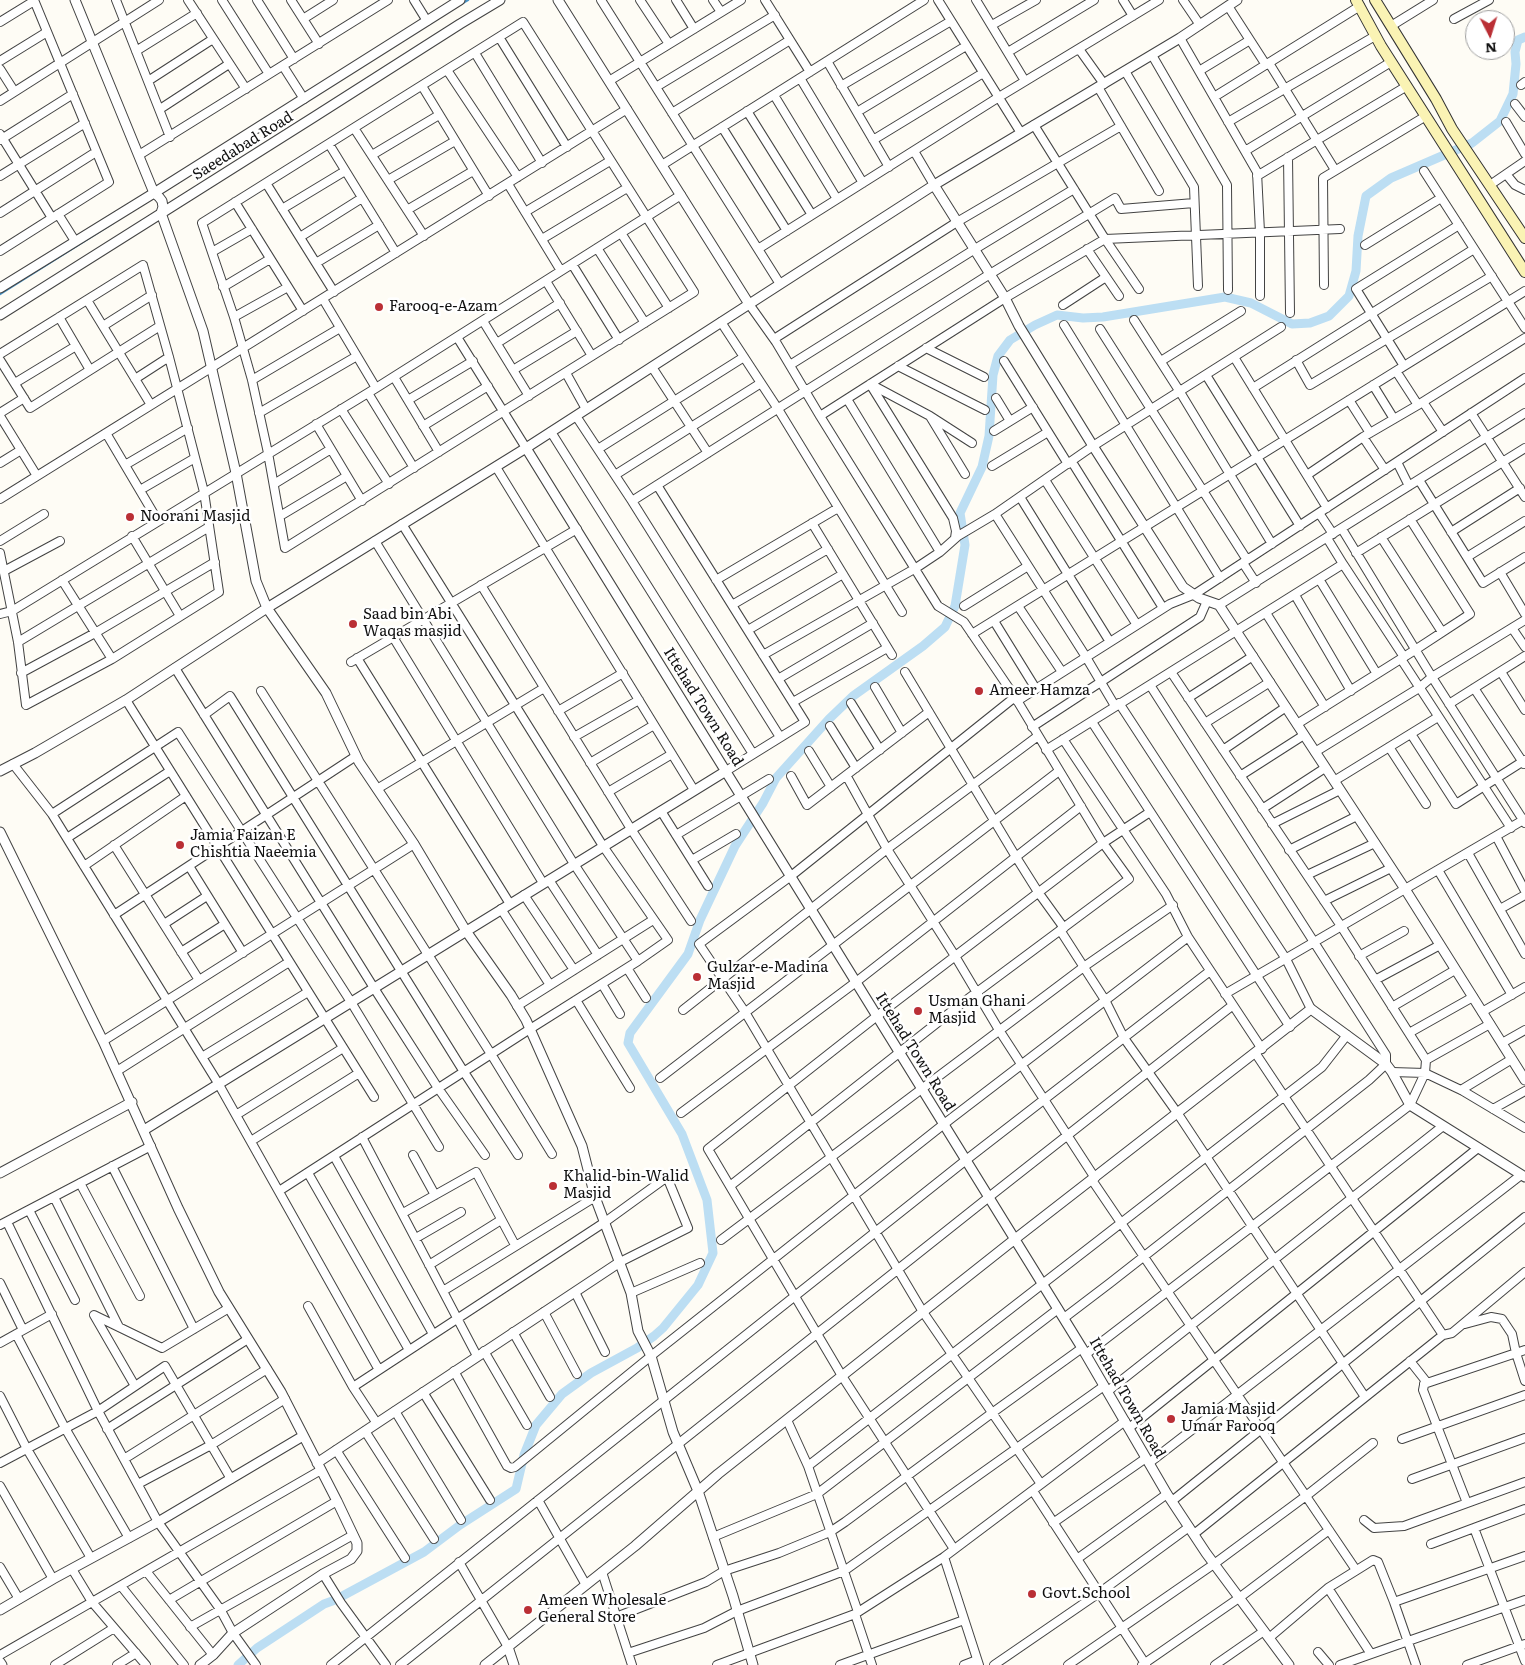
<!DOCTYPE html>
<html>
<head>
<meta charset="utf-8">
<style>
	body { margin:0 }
	#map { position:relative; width:1525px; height:1665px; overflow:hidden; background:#fefcf5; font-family:Literata,serif }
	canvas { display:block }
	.north { position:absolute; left:1465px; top:10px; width:50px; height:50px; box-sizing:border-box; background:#fff; border:1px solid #9f9f9f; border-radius:50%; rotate:175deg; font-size:14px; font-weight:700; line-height:20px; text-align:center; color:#101010 }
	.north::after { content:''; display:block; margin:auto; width:18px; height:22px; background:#ba2f35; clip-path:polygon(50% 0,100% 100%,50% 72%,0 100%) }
</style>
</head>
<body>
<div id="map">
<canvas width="1525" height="1665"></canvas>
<div class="north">N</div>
</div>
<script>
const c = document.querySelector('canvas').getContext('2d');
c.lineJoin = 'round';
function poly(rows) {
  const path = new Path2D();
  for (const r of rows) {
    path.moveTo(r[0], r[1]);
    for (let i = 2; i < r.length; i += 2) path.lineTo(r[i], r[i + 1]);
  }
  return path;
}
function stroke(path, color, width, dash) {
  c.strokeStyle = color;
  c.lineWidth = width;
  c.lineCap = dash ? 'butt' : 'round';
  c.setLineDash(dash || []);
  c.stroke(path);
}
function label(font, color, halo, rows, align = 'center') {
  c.font = font + ' Literata,serif';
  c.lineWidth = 5;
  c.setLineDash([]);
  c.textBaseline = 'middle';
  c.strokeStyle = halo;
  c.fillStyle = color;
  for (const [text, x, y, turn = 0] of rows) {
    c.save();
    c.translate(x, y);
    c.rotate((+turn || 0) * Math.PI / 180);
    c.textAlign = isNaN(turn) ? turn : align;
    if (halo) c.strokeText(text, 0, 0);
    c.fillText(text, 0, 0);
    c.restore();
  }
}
stroke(poly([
	[461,4,468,0],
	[0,294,113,223]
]), '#4792c6', 2.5);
stroke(poly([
	[238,1665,257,1648,324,1604,335,1600,424,1552,460,1525,516,1489,524,1455,536,1425,562,1394,591,1373,637,1348,654,1336,663,1328,698,1285,713,1253,707,1200,682,1134,628,1043,630,1033,688,954,700,920,735,846,763,803,776,778,829,719,853,696,923,646,945,627,955,606,965,545,960,513,982,467,989,436,993,375,998,356,1010,340,1035,325,1057,315,1083,318,1103,317,1225,297,1251,303,1292,324,1310,323,1329,316,1349,296,1356,271,1358,236,1366,196,1391,178,1472,143,1500,121,1513,94,1516,64,1515,52,1518,40,1525,37]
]), '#bcdef3', 9);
const minor = poly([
	[116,0,170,137],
	[188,0,246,89],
	[222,0,269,74],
	[257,0,294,59],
	[291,0,319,44],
	[414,0,427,21],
	[601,0,780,284],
	[640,0,669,44],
	[676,0,694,29],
	[713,0,721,12],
	[765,0,810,72],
	[938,0,1021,133],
	[976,0,1025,81],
	[1123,0,1133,16],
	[1183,0,1200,25],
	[1228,6,1266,65],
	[303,19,333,0],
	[1454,19,1489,0],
	[0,22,34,1],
	[523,22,694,292,285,548,268,453,252,380,234,317,202,223,523,22],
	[992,25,1036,0],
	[1391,26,1433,0],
	[499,37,567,147],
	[1180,38,1257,172,1260,232,1260,296],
	[1079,49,1104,84],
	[136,51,197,13],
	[1008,52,1094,0],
	[475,53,542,163],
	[1152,55,1227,185,1228,290],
	[0,61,47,32],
	[827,61,889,167],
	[1269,63,1335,170],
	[283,66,304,99],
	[0,69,14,91],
	[447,70,518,177],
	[1125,71,1194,187,1198,286],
	[1199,71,1250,40],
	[800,78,863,183],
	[148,81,213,39],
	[609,81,741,0],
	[1521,85,1525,82],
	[422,86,489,196],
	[841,86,951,21],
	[656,87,775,15],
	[1098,87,1159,191],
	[774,95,837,199],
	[1214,97,1360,6],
	[0,101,159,0],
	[1515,104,1525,117],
	[160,109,229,64],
	[747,111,812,215],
	[857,112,966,46],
	[672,113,790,40],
	[1228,122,1375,36],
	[1506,122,1525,154],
	[1034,125,1105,239,1139,289],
	[722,127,787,231],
	[354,128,424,236],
	[0,134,52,218],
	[0,140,73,94],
	[873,140,983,73],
	[329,144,396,253],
	[914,151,934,185],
	[1245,151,1391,62],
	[139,155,388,0],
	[372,155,439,115],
	[1288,157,1290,313],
	[662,165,924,0],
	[1424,171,1525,328],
	[1506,174,1515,185,1525,190],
	[0,176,85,123],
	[1257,176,1407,86],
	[388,180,455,141],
	[266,183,334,292],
	[508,184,561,271],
	[1490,185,1525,161],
	[235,202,303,311],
	[282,209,345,171],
	[407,210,473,171],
	[525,212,610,161],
	[0,213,96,152],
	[58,214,75,241],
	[621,233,669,308],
	[300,237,362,198],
	[542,239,627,188],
	[1365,245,1441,198],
	[597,248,645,323],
	[758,249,999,97,1159,0],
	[1087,249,1119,296],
	[0,251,109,182,34,0],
	[212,252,252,229],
	[316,263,379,225],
	[572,264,619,340],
	[546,281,592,356],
	[1324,285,1323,178,1426,116],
	[223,287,270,259],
	[323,299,376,388],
	[87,300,151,405],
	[749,304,776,342,820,416,938,606,964,622,1015,697,1103,843,877,1016,708,1149,842,1376,954,1549],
	[1063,305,1106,277],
	[59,317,90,370],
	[234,317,288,287],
	[1134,320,1180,392,1272,544],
	[483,321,529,396],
	[721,322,778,409,902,612],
	[1064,325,1220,578],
	[103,326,152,295],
	[1100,329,1247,560],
	[457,337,526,448],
	[774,339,957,222,1121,126],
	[497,343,560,303],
	[926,348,984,377],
	[0,354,143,265,169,357,204,492,219,592,112,659,26,705,18,642,0,553],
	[1234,357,1327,508],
	[0,360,30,408,160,326],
	[1296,360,1310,385,1492,276],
	[1004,361,1068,464],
	[1161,361,1241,311],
	[790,365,975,249,1074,189],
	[898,366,985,410],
	[1404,366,1356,289,1459,225],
	[652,367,708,453],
	[513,370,577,331],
	[1396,371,1418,405],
	[566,373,586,409],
	[1206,375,1300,526],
	[394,377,439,452],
	[135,379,169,357],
	[252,380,340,328],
	[15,383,76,346],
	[870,384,953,518,956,531,955,538],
	[872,385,930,416,972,443],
	[1373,385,1394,419],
	[1253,388,1474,249],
	[368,393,414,468],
	[996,398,1010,421],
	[847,399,940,552],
	[408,400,473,361],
	[1349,400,1370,433],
	[1423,402,1443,432],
	[341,409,389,484],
	[0,413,24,398],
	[259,413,357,356],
	[1471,413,1525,497],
	[0,416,37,476],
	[576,416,632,501,780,737],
	[820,416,1005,298,1105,239,1340,229],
	[931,418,965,474],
	[316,424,362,501],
	[423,426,488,386],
	[994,431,1033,407],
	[551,432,753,754],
	[106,433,158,521],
	[1363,437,1385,470],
	[598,449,744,357],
	[1072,462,1163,608],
	[1397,462,1409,486],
	[0,463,21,450],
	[125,465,188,428],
	[992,466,1048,432],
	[496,467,694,790],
	[615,475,761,383],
	[1307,475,1363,437,1418,405,1525,338],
	[1045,480,1137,625],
	[1419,480,1483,583,1525,557],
	[274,484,331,449],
	[657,485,805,722,726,771],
	[140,490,195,458],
	[1020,497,1110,642],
	[0,499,627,109],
	[632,501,990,274,1115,198,1121,209,1194,203],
	[1319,513,1333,534],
	[995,514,1086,657,1115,706],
	[280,516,347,476],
	[812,523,892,655],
	[402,524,603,846,668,940,638,961],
	[1342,529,1432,677,1525,823],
	[1451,532,1520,488],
	[132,536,180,616],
	[1381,537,1442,632],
	[0,541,44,514],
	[1356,553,1525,448],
	[1467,557,1525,521],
	[1243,563,1256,583],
	[1343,564,1404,657],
	[4,571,60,541],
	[1500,572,1525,614],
	[1319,579,1377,674],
	[62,580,112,659],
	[716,580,838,508],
	[481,585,631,829,691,921],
	[1295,595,1351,691],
	[732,605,828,549],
	[1219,605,1525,413],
	[964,606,1028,566],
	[1018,606,1062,672],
	[1266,613,1325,707],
	[0,614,12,611,376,388,681,195],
	[994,621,1036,689],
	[1512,628,1525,647],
	[748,630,843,574],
	[972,634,1525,291],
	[393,637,543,883],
	[18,642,209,527],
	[763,655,916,568,940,552,958,536,995,514,1093,446,1281,327],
	[357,658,510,904],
	[1401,659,1511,828],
	[351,662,577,529],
	[175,668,374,988,438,1088,485,1155],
	[905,672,1016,857,1038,892,1064,928],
	[1501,672,1525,710],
	[21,673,95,633,215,562],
	[778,679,873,623],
	[875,687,902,733],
	[1474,688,1524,764],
	[261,691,491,1054,552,1154],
	[1015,697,791,876,699,944,745,1012,923,1312,1041,1484],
	[1188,698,1253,656],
	[126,700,374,1097],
	[1017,701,1170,604,1195,594,1525,378],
	[793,702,887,648],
	[851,703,880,750],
	[1119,703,1286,959,1311,1009],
	[1449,704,1525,656],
	[558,711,623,673],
	[204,715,230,696,464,1072,518,1155],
	[1092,722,1290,1027],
	[1205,723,1270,682],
	[1297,724,1415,650,1470,614,1410,519],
	[830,726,856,768],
	[1032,727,1200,617,1207,601],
	[1411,734,1456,804,1525,760],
	[574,737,639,700],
	[1063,739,1166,894,1188,937,1262,1049],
	[1389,747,1426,804],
	[1046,750,1343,564,1327,538],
	[1223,750,1286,707],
	[809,751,831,787],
	[1315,752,1419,688,1432,677,1525,620],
	[590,763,654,725],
	[13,764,52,814,218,1083,379,1370],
	[846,775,887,849,1038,736],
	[791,776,807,805,929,712],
	[1240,776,1304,735],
	[1334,781,1438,717],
	[377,789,544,688],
	[608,792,672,754],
	[1262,809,1325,768],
	[661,811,708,886],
	[52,814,178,732,351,1002,439,1147],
	[1272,824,1340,790],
	[676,835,769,779],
	[1496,836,1525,891],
	[67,838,170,771],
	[114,845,199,980],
	[1289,850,1357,816],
	[1468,853,1525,954],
	[692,860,736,834],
	[84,866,186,796],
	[189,866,243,953],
	[1438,870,1512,995],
	[1307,875,1375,843],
	[549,880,598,955],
	[524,895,574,970],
	[1324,901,1391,868],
	[501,909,550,985],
	[1500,909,1525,895],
	[114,915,356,756],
	[164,924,207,896],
	[1060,930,1105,1000,1124,1038,1178,1114,1365,1397],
	[181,952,225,924],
	[1359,956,1404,931],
	[627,968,646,998],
	[1375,980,1440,945],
	[602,984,620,1014],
	[1225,994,1525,819],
	[576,1000,630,1088],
	[517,1006,653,920],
	[1392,1007,1455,970],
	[683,1010,887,849,955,956,999,1030,1095,1178],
	[1482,1012,1525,987],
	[1409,1033,1473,997],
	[103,1041,414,844],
	[1502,1043,1525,1030],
	[1256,1054,1443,1335],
	[202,1057,308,992],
	[1426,1060,1490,1024],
	[117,1071,289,962],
	[1392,1072,1425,1073,1463,1091,1525,1128],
	[660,1078,1059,771],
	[1461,1090,1512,1059],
	[1493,1109,1525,1091],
	[681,1113,856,982,1081,806],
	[236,1115,343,1048],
	[362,1137,477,1356],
	[251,1141,359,1073],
	[413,1155,435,1195],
	[334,1156,433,1334],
	[112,1166,194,1329],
	[308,1173,409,1350],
	[1092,1180,1356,1570],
	[80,1183,140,1296],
	[730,1186,961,1004,1129,879,1103,843,1150,812],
	[279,1191,530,1029,638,961,574,864,375,541],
	[54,1197,119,1327],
	[29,1210,75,1300],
	[403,1213,476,1172,515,1245],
	[7,1222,98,1411,158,1522,220,1609,233,1633,256,1665],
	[0,1225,151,1146],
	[416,1238,461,1212],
	[721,1240,1085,966,1173,905],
	[429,1265,501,1220],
	[0,1283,23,1330],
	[443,1291,595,1197],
	[575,1292,605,1352],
	[631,1293,700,1263],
	[308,1306,353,1387],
	[544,1312,577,1374],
	[1064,1318,1110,1283,1369,1080,1386,1064,1386,1055,1150,685],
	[1465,1324,1491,1317,1502,1319,1512,1334,1516,1353,1525,1381],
	[513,1332,550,1397],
	[16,1334,65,1428,129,1538],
	[0,1343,52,1314],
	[484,1351,527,1425],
	[1086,1354,1410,1105,1425,1073,1426,1060,1341,926,1171,672],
	[1410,1361,1425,1380,1423,1390,1467,1503],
	[454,1371,507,1466,511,1468,515,1467,651,1356,944,1124,1188,937],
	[1424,1384,1525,1350],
	[135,1386,94,1315,162,1348,229,1308],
	[1108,1391,1443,1126],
	[423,1392,490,1500],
	[0,1396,27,1449,91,1558],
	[395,1411,461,1520],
	[787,1420,808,1466,858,1612],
	[376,1422,353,1387,605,1222,667,1177,688,1228,620,1262],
	[1129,1428,1478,1148],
	[107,1429,248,1339],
	[365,1431,434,1539],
	[1402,1439,1525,1395],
	[336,1450,405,1558],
	[124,1459,267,1369],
	[0,1463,98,1411,165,1366,231,1479],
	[1149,1463,1521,1175],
	[808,1466,1322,1067,1347,1035],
	[1412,1479,1525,1438],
	[138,1484,211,1445,285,1399],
	[0,1486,53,1579],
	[1033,1491,1146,1665],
	[538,1500,586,1585],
	[1172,1501,1525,1217],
	[1364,1520,1374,1528,1404,1526,1525,1482],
	[1053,1523,1146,1458],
	[1474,1528,1525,1661],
	[1194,1534,1443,1335,1452,1333,1525,1272],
	[713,1537,817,1494,1058,1309],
	[1431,1544,1525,1509],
	[944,1557,979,1665],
	[1077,1559,1167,1494],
	[459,1562,508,1647],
	[0,1567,19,1599],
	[72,1569,92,1602,146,1665],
	[146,1571,213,1655],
	[602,1572,632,1665],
	[323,1574,341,1603,386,1665],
	[121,1586,184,1665],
	[1328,1588,1371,1654],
	[169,1600,337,1501],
	[1394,1602,1416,1665],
	[855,1614,872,1665],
	[616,1617,706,1582,724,1571,779,1553,830,1532,845,1522,992,1413,1082,1348],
	[190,1627,353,1535],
	[1269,1638,1328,1588,1373,1560,1378,1562,1394,1602,1525,1556],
	[1318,1652,1329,1665],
	[628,1653,704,1628,737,1611,844,1571,1104,1386],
	[0,1655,321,1470],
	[55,1665,114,1628],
	[117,1665,136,1653],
	[331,1665,966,1160,1210,971],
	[400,1665,989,1197,1233,1005],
	[717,1665,855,1614,944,1557,1125,1421],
	[840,1665,964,1620],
	[964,1665,977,1660],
	[994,1665,1099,1593,1189,1527],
	[1068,1665,1214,1564,1306,1496,1373,1443],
	[1142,1665,1239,1598,1329,1530],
	[1215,1665,1264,1631],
	[1340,1665,1525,1600],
	[1467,1665,1525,1644]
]);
const tertiary = poly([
	[75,0,154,193,159,197,162,201,163,207,161,213,203,331,236,473,256,581,267,608,326,693,359,762,414,844,466,931,511,995,526,1020,582,1146,595,1197,631,1293,638,1331,651,1356,673,1432,698,1491,733,1596,753,1665],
	[558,0,749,304],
	[934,185,1005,298,1019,326,1093,446,1183,587,1199,598,1219,605,1405,889,1525,1080],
	[0,288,154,193,460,0],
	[0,315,314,117,460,24,500,0],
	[526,448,1082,1348,1167,1494,1206,1553,1289,1665],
	[0,771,35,753,126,700,267,608,526,448,934,185,1180,38,1237,0],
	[0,832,103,1041,178,1208,219,1292,281,1392,337,1501,357,1543,357,1551,351,1559,323,1574,233,1633,213,1655,200,1665],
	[144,1130,726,771],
	[0,1173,132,1102],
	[317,1463,620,1262],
	[0,1610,53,1579,158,1522,303,1436],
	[508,1647,514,1665],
	[0,1662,2,1665],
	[485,1665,635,1546,718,1474,1015,1239,1311,1009,1386,1064,1392,1072,1410,1105,1525,1177]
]);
const secondary = poly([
	[1356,0,1381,46,1525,272],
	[1375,0,1436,99,1452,129,1525,238]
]);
stroke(minor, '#434343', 10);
stroke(tertiary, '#434343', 11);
stroke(secondary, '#323232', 12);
stroke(minor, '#fff', 8);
stroke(tertiary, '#fff', 9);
stroke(secondary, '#faf3b4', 10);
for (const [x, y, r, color] of [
	[379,307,5,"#ba2f35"],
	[130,517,5,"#ba2f35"],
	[353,624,5,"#ba2f35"],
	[979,691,5,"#ba2f35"],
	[180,845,5,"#ba2f35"],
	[697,977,5,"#ba2f35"],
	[918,1011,5,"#ba2f35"],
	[553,1186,5,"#ba2f35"],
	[1171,1419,5,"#ba2f35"],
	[1032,1594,5,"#ba2f35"],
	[528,1610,5,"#ba2f35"]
]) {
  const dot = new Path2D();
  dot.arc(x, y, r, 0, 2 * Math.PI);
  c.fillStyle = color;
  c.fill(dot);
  stroke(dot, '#fff', 2);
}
label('15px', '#101010', '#fff', [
	["Saeedabad Road",243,146,-32],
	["Ittehad Town Road",703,707,58],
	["Ittehad Town Road",915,1052,58],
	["Ittehad Town Road",1127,1398,60]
]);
label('15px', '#101010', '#fff', [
	["Farooq-e-Azam",389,307],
	["Noorani Masjid",140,517],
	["Saad bin Abi",363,615],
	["Waqas masjid",363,632],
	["Ameer Hamza",989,691],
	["Jamia Faizan E",190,836],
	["Chishtia Naeemia",190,853],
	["Gulzar-e-Madina",707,968],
	["Masjid",707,985],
	["Usman Ghani",928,1002],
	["Masjid",928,1019],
	["Khalid-bin-Walid",563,1177],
	["Masjid",563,1194],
	["Jamia Masjid",1181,1410],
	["Umar Farooq",1181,1427],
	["Govt.School",1042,1594],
	["Ameen Wholesale",538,1601],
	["General Store",538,1618]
], 'left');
</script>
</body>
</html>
